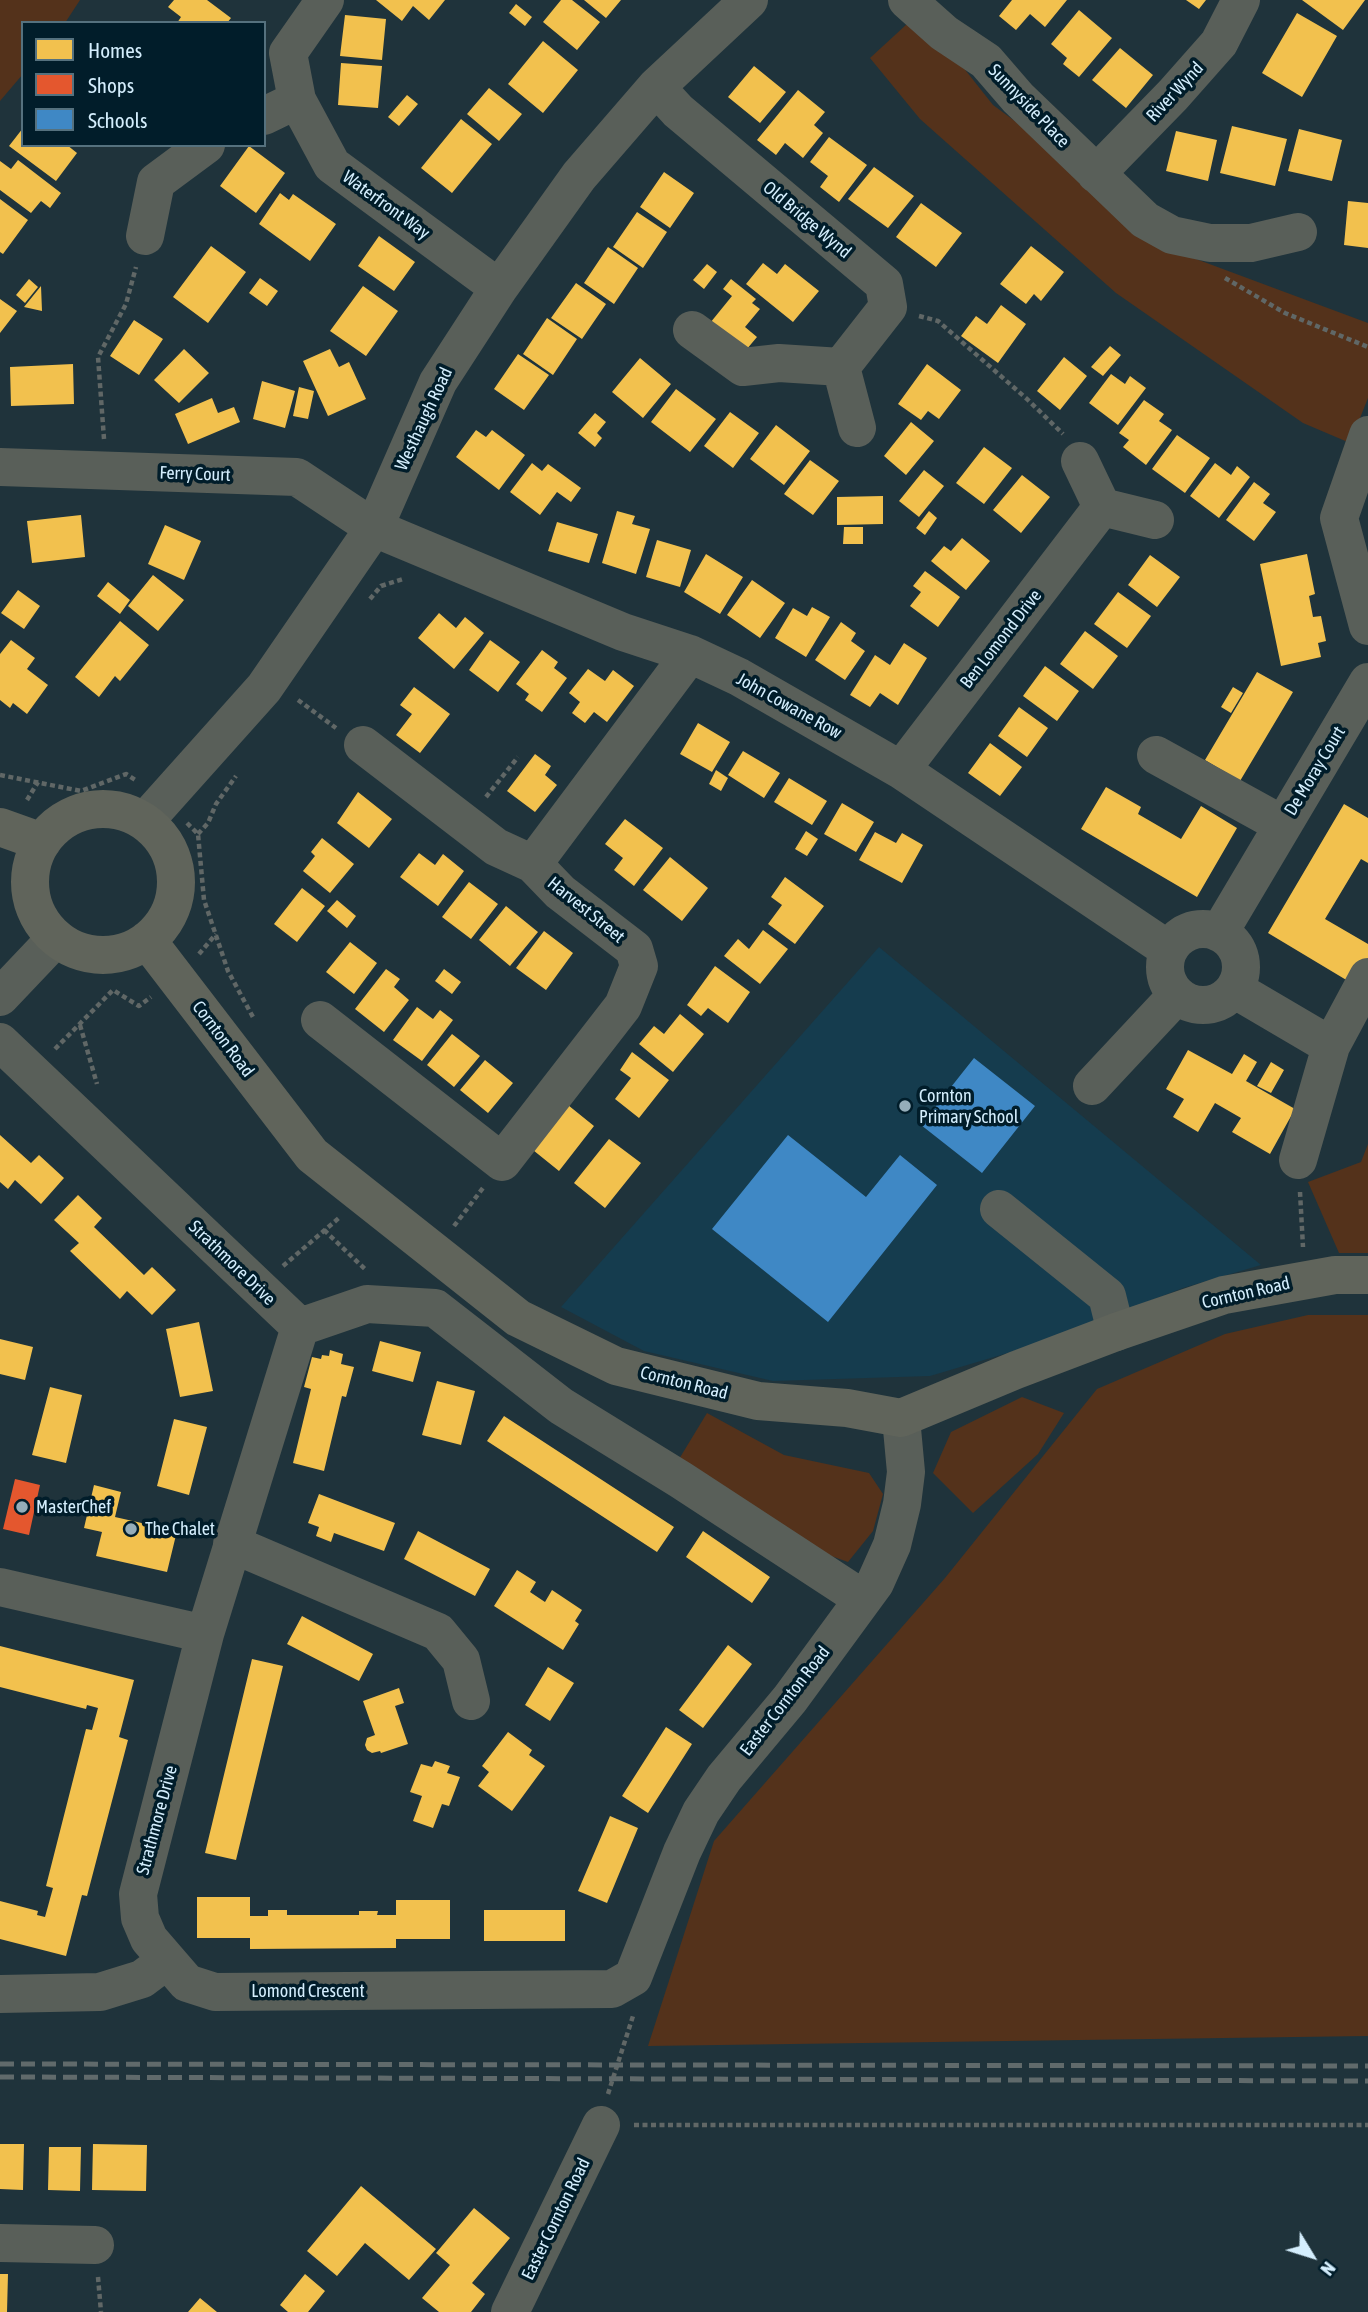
<!DOCTYPE html>
<html>
<head>
<meta charset="utf-8">
<style>
	body { margin:0 }
	#map { position:relative; width:1368px; height:2312px; overflow:hidden; background:#1f333b; font-family:"Asap Condensed",sans-serif }
	canvas { display:block }
	.legend { position:absolute; left:21px; top:21px; width:245px; height:126px; box-sizing:border-box; background:#011d2a; border:2px solid #55717e; margin:0; padding:9px 12px; list-style:none; font-size:21px; color:#d4eefd }
	.legend li { display:flex; align-items:center; gap:14px; height:35px }
	.legend b { width:35px; border:2px solid #55717e }
	.north { position:absolute; left:1277px; top:2221px; width:70px; height:70px; -webkit-text-stroke:5px #011d2a; paint-order:stroke; rotate:128deg; font-size:19px; font-weight:700; line-height:28px; text-align:center; color:#d4eefd }
	.north::after { content:''; display:block; margin:auto; width:24px; height:32px; background:#d4eefd; clip-path:polygon(50% 0,100% 100%,50% 72%,0 100%) }
</style>
</head>
<body>
<div id="map">
<canvas width="1368" height="2312"></canvas>
<ul class="legend">
<li><b style="height:19px;background:#f2c14e"></b>Homes</li>
<li><b style="height:19px;background:#e4572e"></b>Shops</li>
<li><b style="height:19px;background:#3f88c5"></b>Schools</li>
</ul>
<div class="north">N</div>
</div>
<script>
const c = document.querySelector('canvas').getContext('2d');
c.lineJoin = 'round';
function fill(path, color) {
  c.fillStyle = color;
  c.fill(path, 'evenodd');
}
function poly(rows) {
  const path = new Path2D();
  for (const r of rows) {
    if (r.length === 3) {
      path.moveTo(r[0] + r[2], r[1]);
      path.arc(r[0], r[1], r[2], 0, 2 * Math.PI);
      continue;
    }
    path.moveTo(r[0], r[1]);
    for (let i = 2; i < r.length; i += 2) path.lineTo(r[i], r[i + 1]);
  }
  return path;
}
function stroke(path, color, width, dash) {
  c.strokeStyle = color;
  c.lineWidth = width;
  c.lineCap = dash ? 'butt' : 'round';
  c.setLineDash(dash || []);
  c.stroke(path);
}
function label(font, color, halo, rows, align = 'center') {
  c.font = font + ' "Asap Condensed",sans-serif';
  c.lineWidth = 7;
  c.setLineDash([]);
  c.textBaseline = 'middle';
  c.strokeStyle = halo;
  c.fillStyle = color;
  for (const [text, x, y, turn = 0] of rows) {
    c.save();
    c.translate(x, y);
    c.rotate((+turn || 0) * Math.PI / 180);
    c.textAlign = isNaN(turn) ? turn : align;
    if (halo) c.strokeText(text, 0, 0);
    c.fillText(text, 0, 0);
    c.restore();
  }
}
fill(poly([
	[879,947,1261,1265,1183,1288,1038,1344,930,1376,773,1381,644,1351,561,1307]
]), '#153c4e');
fill(poly([
	[0,0,80,0,65,23,23,23,23,74,0,101],
	[907,24,955,57,993,105,1050,147,1153,243,1368,323,1368,398,1350,443,1303,423,1116,293,920,119,870,58],
	[1368,1144,1368,1253,1339,1253,1308,1182,1361,1162],
	[1308,1315,1368,1315,1368,2036,648,2046,714,1841,945,1578,1097,1389,1225,1334],
	[1022,1397,1064,1413,1038,1454,973,1513,933,1473,951,1432],
	[707,1413,784,1455,869,1473,883,1494,873,1531,848,1562,806,1547,673,1469]
]), '#54321b');
fill(poly([
	[174,0,207,0,231,18,227,23,177,23,181,17,168,7],
	[376,0,445,0,429,20,413,6,402,21],
	[561,0,572,0,600,22,577,50,543,22],
	[584,0,621,0,606,18],
	[1012,0,1067,0,1045,27,1030,14,1016,30,999,16],
	[1186,0,1206,0,1199,9],
	[1302,0,1365,0,1343,30],
	[516,4,532,17,525,26,509,13],
	[1079,10,1112,38,1079,77,1063,64,1067,58,1051,44],
	[1297,13,1337,36,1302,97,1262,73],
	[345,15,386,19,382,60,340,56],
	[543,41,578,70,543,113,508,84],
	[1120,48,1153,75,1126,108,1092,80],
	[341,63,382,66,378,108,338,105],
	[754,66,786,92,760,123,728,97],
	[489,88,522,114,499,141,467,114],
	[798,90,825,112,814,125,823,133,803,158,785,143,776,155,757,140],
	[407,95,418,104,399,126,388,117],
	[461,119,492,144,452,193,421,168],
	[1232,126,1287,139,1275,186,1220,173],
	[23,128,23,145,67,145,77,153,56,181,9,146],
	[1299,129,1342,140,1332,181,1288,171],
	[1176,131,1217,140,1208,181,1166,171],
	[829,137,867,165,839,202,820,187,828,176,810,162],
	[249,146,285,173,256,213,220,186],
	[18,160,61,193,50,208,41,201,31,213,0,190,0,161,11,169],
	[874,167,914,196,888,228,848,199],
	[664,172,694,193,670,228,640,207],
	[280,193,289,200,293,194,336,224,310,261,259,224],
	[0,199,28,220,3,254,0,252],
	[1348,201,1368,203,1368,248,1344,245],
	[921,203,962,233,936,267,896,237],
	[637,212,667,232,643,268,613,247],
	[379,236,415,262,394,291,358,266],
	[211,246,246,272,208,323,173,297],
	[1031,246,1064,272,1041,301,1034,294,1026,304,1000,284],
	[608,247,638,268,614,304,584,283],
	[763,263,777,274,785,264,819,291,793,322,746,284],
	[707,264,717,272,704,289,693,280],
	[260,278,278,291,267,306,249,293],
	[29,279,38,287,25,303,16,295],
	[731,279,756,299,752,303,760,309,745,327,757,337,741,356,706,328,732,296,723,289],
	[576,283,606,304,582,339,551,318],
	[41,286,42,311,24,307],
	[363,286,398,311,366,356,330,331],
	[0,299,17,311,0,333],
	[1001,305,1026,324,998,363,961,336,976,316,987,324],
	[547,318,577,339,553,375,523,354],
	[134,320,163,339,139,375,110,356],
	[1110,346,1121,355,1103,376,1091,367],
	[184,349,209,373,179,403,154,380],
	[330,349,339,367,349,362,366,399,328,416,303,361],
	[518,354,549,375,524,410,494,389],
	[1064,357,1087,376,1060,410,1037,391],
	[640,358,671,384,643,418,612,392],
	[73,364,74,404,11,406,10,367],
	[927,364,961,390,939,419,928,411,921,420,898,404],
	[1111,374,1125,384,1130,376,1146,388,1118,425,1089,403],
	[262,381,295,391,285,428,253,419],
	[299,387,314,391,308,419,293,416],
	[676,389,716,419,690,452,651,422],
	[212,398,218,413,234,407,240,422,188,444,175,414],
	[1144,400,1164,414,1159,421,1172,430,1146,465,1123,447,1129,440,1119,433],
	[730,412,759,433,733,468,704,446],
	[595,413,606,422,597,433,602,438,595,447,578,433],
	[911,422,934,441,906,475,884,456],
	[776,425,810,451,784,485,750,459],
	[476,430,486,437,492,430,525,455,499,490,456,457],
	[1177,435,1210,458,1185,493,1152,469],
	[984,447,1012,468,984,504,956,483],
	[810,460,839,481,813,515,784,494],
	[532,463,542,471,548,464,581,488,571,502,557,492,540,515,510,492],
	[1215,463,1231,475,1237,466,1250,477,1219,518,1190,496],
	[924,470,944,486,919,517,899,501],
	[1022,475,1050,497,1021,533,993,510],
	[1254,482,1270,494,1263,503,1276,512,1254,541,1226,520],
	[883,496,883,524,837,525,837,497],
	[617,511,635,516,632,524,650,529,636,574,602,563],
	[929,511,937,518,925,535,916,528],
	[81,515,85,557,32,563,27,521],
	[557,522,598,534,589,563,548,551],
	[165,525,201,541,184,580,148,564],
	[844,527,863,527,863,544,843,544],
	[962,538,990,561,966,590,931,561,944,546,951,551],
	[657,540,691,550,680,587,646,577],
	[706,554,743,577,720,614,684,592],
	[1307,554,1315,594,1309,596,1313,617,1321,616,1326,641,1318,643,1321,657,1281,666,1260,564],
	[1150,555,1180,577,1157,607,1128,585],
	[925,571,960,597,938,627,910,606,921,592,913,586],
	[153,575,184,600,158,631,128,606],
	[752,580,785,603,760,638,727,615],
	[108,582,130,600,120,614,97,596],
	[18,590,40,606,24,629,1,613],
	[1118,592,1151,616,1127,648,1094,624],
	[812,607,830,617,806,657,775,638,793,608,807,616],
	[439,613,456,628,465,617,484,633,454,669,418,638],
	[120,621,149,645,120,681,115,676,99,697,75,677],
	[841,622,856,633,851,641,865,651,845,680,815,660],
	[1085,631,1118,656,1093,689,1060,664],
	[11,640,35,658,27,669,48,685,27,714,13,703,10,708,0,700,0,654],
	[490,640,520,662,498,692,469,670],
	[904,643,927,658,898,705,880,693,870,707,850,695,875,655,890,665],
	[542,650,558,662,554,668,567,678,542,712,525,700,529,694,516,684],
	[1045,666,1079,691,1057,721,1023,696],
	[588,669,605,681,613,670,634,686,607,722,594,712,585,723,572,713,580,702,569,693],
	[1257,672,1293,692,1240,781,1205,760],
	[414,687,450,714,420,753,396,735,412,714,400,705],
	[1233,687,1243,693,1231,713,1221,707],
	[1019,707,1048,728,1027,757,998,736],
	[698,723,730,742,712,772,680,754],
	[990,743,1022,767,1000,796,968,773],
	[743,751,780,773,764,798,728,775],
	[535,754,551,766,545,775,557,785,535,812,507,791],
	[716,770,728,778,721,791,709,784],
	[789,778,827,801,812,825,774,802],
	[1106,787,1141,807,1138,814,1181,839,1201,806,1237,828,1197,897,1081,829],
	[358,792,392,819,369,848,337,823],
	[842,803,874,822,856,852,824,834],
	[1344,804,1368,818,1368,863,1361,859,1325,919,1368,944,1368,960,1353,984,1268,933],
	[625,819,663,848,634,886,614,870,623,858,605,844],
	[806,831,818,839,807,856,795,849],
	[875,832,896,843,902,833,923,845,902,883,859,860],
	[322,838,354,864,330,893,303,871,315,856,311,852],
	[419,853,435,865,443,854,464,871,438,906,400,877],
	[670,857,708,888,682,921,643,890],
	[785,877,824,906,795,944,768,924,782,905,771,897],
	[469,882,498,904,471,939,442,917],
	[302,888,325,906,297,942,274,924],
	[337,900,356,916,347,928,327,911],
	[506,906,538,932,510,966,479,940],
	[763,930,788,949,760,984,724,956,738,939,749,949],
	[544,931,573,953,546,990,516,968],
	[350,942,377,963,354,994,326,972],
	[715,966,750,992,728,1023,708,1008,701,1016,687,1005],
	[386,969,400,979,394,987,409,1000,384,1032,355,1009],
	[444,969,461,982,452,994,435,981],
	[417,1007,433,1019,440,1010,453,1020,422,1061,393,1040],
	[680,1014,704,1034,673,1072,639,1044,654,1026,664,1034],
	[452,1034,480,1056,454,1087,427,1065],
	[1188,1050,1232,1074,1244,1054,1257,1062,1246,1081,1295,1109,1270,1154,1232,1132,1241,1118,1215,1103,1198,1132,1173,1117,1184,1099,1166,1089],
	[632,1052,669,1080,639,1118,615,1099,631,1078,620,1070],
	[485,1060,513,1083,488,1113,460,1090],
	[1271,1062,1284,1070,1271,1093,1257,1086],
	[563,1101,594,1126,559,1171,528,1146],
	[0,1135,31,1163,39,1155,64,1178,41,1204,15,1180,8,1189,0,1182],
	[609,1139,641,1163,605,1208,574,1183],
	[78,1195,102,1218,94,1227,144,1275,152,1267,176,1290,152,1315,127,1291,120,1299,70,1251,79,1243,54,1220],
	[199,1322,213,1391,180,1397,166,1329],
	[0,1339,33,1347,25,1380,0,1374],
	[380,1341,421,1352,413,1382,372,1371],
	[330,1350,343,1354,341,1364,354,1367,346,1397,342,1396,324,1471,293,1463,311,1389,304,1387,312,1357,321,1359,322,1355,329,1356],
	[437,1381,475,1391,461,1445,422,1435],
	[50,1387,82,1395,66,1463,32,1455],
	[504,1416,674,1527,657,1552,487,1441],
	[174,1419,207,1427,189,1495,157,1486],
	[94,1485,121,1492,115,1517,177,1531,167,1572,96,1556,102,1532,84,1528],
	[319,1494,395,1523,384,1551,334,1533,331,1542,316,1536,319,1527,308,1523],
	[418,1531,490,1569,475,1596,404,1559],
	[703,1531,770,1577,752,1603,686,1557],
	[517,1570,536,1582,530,1592,545,1602,552,1590,582,1610,575,1621,579,1624,563,1650,494,1606],
	[302,1616,373,1654,359,1681,287,1644],
	[728,1645,752,1664,703,1728,679,1710],
	[0,1646,134,1680,119,1737,128,1740,87,1896,82,1895,66,1956,0,1939,0,1901,38,1911,37,1915,45,1917,53,1888,46,1886,86,1729,92,1730,98,1708,87,1705,86,1709,0,1687],
	[252,1659,283,1666,236,1860,205,1853],
	[548,1667,574,1683,550,1721,525,1705],
	[399,1688,404,1703,395,1706,408,1744,381,1753,380,1751,372,1753,367,1750,365,1745,367,1738,375,1735,363,1701],
	[666,1727,692,1744,648,1813,622,1796],
	[508,1732,532,1750,529,1755,545,1766,512,1811,478,1786,489,1772,482,1766],
	[435,1761,450,1766,447,1773,460,1777,449,1806,442,1804,433,1828,413,1821,422,1796,410,1792,421,1764,432,1767],
	[610,1816,638,1828,607,1903,578,1891],
	[197,1897,250,1897,250,1916,268,1916,268,1910,287,1910,287,1915,359,1915,359,1911,378,1911,377,1915,396,1915,396,1900,450,1900,450,1939,396,1939,396,1948,250,1949,250,1938,197,1938],
	[484,1910,565,1910,565,1941,484,1941],
	[0,2144,24,2144,23,2190,0,2189],
	[93,2144,147,2145,146,2191,92,2190],
	[49,2147,81,2147,80,2191,48,2190],
	[361,2186,436,2249,409,2280,365,2243,337,2276,307,2251],
	[474,2208,510,2238,472,2283,485,2294,471,2312,439,2312,422,2298,450,2265,436,2253],
	[0,2274,8,2274,7,2312,0,2312],
	[305,2274,325,2291,308,2312,288,2312,280,2305],
	[200,2298,217,2312,188,2312]
]), '#f2c14e');
fill(poly([
	[15,1479,40,1485,29,1535,3,1529]
]), '#e4572e');
fill(poly([
	[974,1058,1035,1106,982,1173,921,1125],
	[788,1135,866,1197,900,1155,937,1185,828,1322,712,1229]
]), '#3f88c5');
stroke(poly([
	[1225,278,1285,313,1368,347],
	[919,316,938,321,1027,399,1063,434],
	[104,439,98,357,126,304,136,267],
	[370,599,381,586,403,579],
	[298,700,336,728],
	[0,775,81,791,126,774,137,781],
	[486,797,518,757],
	[27,800,38,782],
	[187,823,198,834,204,900,228,971,254,1019],
	[198,834,208,823,216,804,236,776],
	[199,954,216,934],
	[80,1025,97,1084],
	[55,1049,113,990,139,1006,151,997],
	[1300,1192,1303,1247],
	[454,1226,483,1188],
	[324,1230,367,1271],
	[283,1266,340,1217],
	[608,2094,633,2016],
	[634,2125,1368,2125],
	[98,2277,101,2312]
]), '#606766', 4.5, [5, 3.5]);
stroke(poly([
	[325,0,288,53,297,100,332,165,499,288],
	[907,0,944,33,986,61,1018,98,1145,220,1172,235,1210,243,1251,243,1298,232],
	[656,87,678,111,884,284,888,307,841,367,779,363,743,367,692,330],
	[264,116,297,100],
	[1096,174,1173,95,1219,43,1241,0],
	[145,236,156,182,206,145],
	[841,367,857,428],
	[1368,435,1339,518,1368,626],
	[1080,461,1102,507,1155,520],
	[0,467,297,477,374,528,623,632,690,654,739,677,901,770,1169,950],
	[1156,755,1283,825],
	[901,770,1102,507],
	[145,821,264,688,374,528,438,382,499,288,579,176,656,87,749,0],
	[533,864,690,654],
	[1203,967,38],
	[1219,933,1368,682],
	[1234,989,1331,1046],
	[0,997,56,938],
	[320,1020,502,1162,623,1006,639,966,634,949,560,892,533,864,496,847,363,745],
	[0,1042,300,1327,205,1634,138,1894,140,1918,149,1939,187,1983,215,1992,612,1989,633,1977,682,1852,701,1812,724,1778,790,1699,875,1583,892,1545,902,1504,906,1472,901,1418],
	[1092,1086,1177,995],
	[1298,1160,1331,1046,1368,977],
	[999,1209,1107,1296,1116,1332],
	[300,1327,367,1304,435,1308,561,1406,681,1480,863,1599],
	[232,1544,438,1632,461,1660,471,1701],
	[0,1587,205,1634],
	[0,1994,100,1992,142,1979,166,1961],
	[0,2243,95,2245],
	[510,2312,601,2125]
]), '#595f59', 38);
stroke(poly([
	[103,882,73],
	[0,827,42,842],
	[147,940,312,1155,518,1318,616,1366,758,1401,847,1408,901,1418,1016,1370,1116,1332,1224,1295,1335,1275,1368,1275]
]), '#60645b', 38);
stroke(poly([
	[0,2064,1368,2066],
	[0,2077,1368,2081]
]), '#606a6b', 5, [14, 7]);
for (const [x, y, r, color] of [
	[905,1106,7,"#95adb9"],
	[22,1507,7,"#95adb9"],
	[131,1529,7,"#95adb9"]
]) {
  const dot = new Path2D();
  dot.arc(x, y, r, 0, 2 * Math.PI);
  c.fillStyle = color;
  c.fill(dot);
  stroke(dot, '#011d2a', 2.5);
}
label('18px', '#d4eefd', '#011d2a', [
	["River Wynd",1175,92,-47],
	["Sunnyside Place",1029,106,46],
	["Waterfront Way",386,205,36],
	["Old Bridge Wynd",807,220,40],
	["Westhaugh Road",424,419,-65],
	["Ferry Court",195,474,2],
	["Ben Lomond Drive",1001,639,-52],
	["John Cowane Row",789,706,29],
	["De Moray Court",1315,771,-59],
	["Harvest Street",586,910,39],
	["Cornton Road",223,1039,53],
	["Strathmore Drive",232,1263,44],
	["Cornton Road",1246,1293,-13],
	["Cornton Road",684,1383,14],
	["Easter Cornton Road",785,1701,-52],
	["Strathmore Drive",157,1820,-75],
	["Lomond Crescent",308,1991],
	["Easter Cornton Road",556,2219,-64]
]);
label('18px', '#d4eefd', '#011d2a', [
	["Cornton",919,1096],
	["Primary School",919,1117],
	["MasterChef",36,1507],
	["The Chalet",145,1529]
], 'left');
</script>
</body>
</html>
